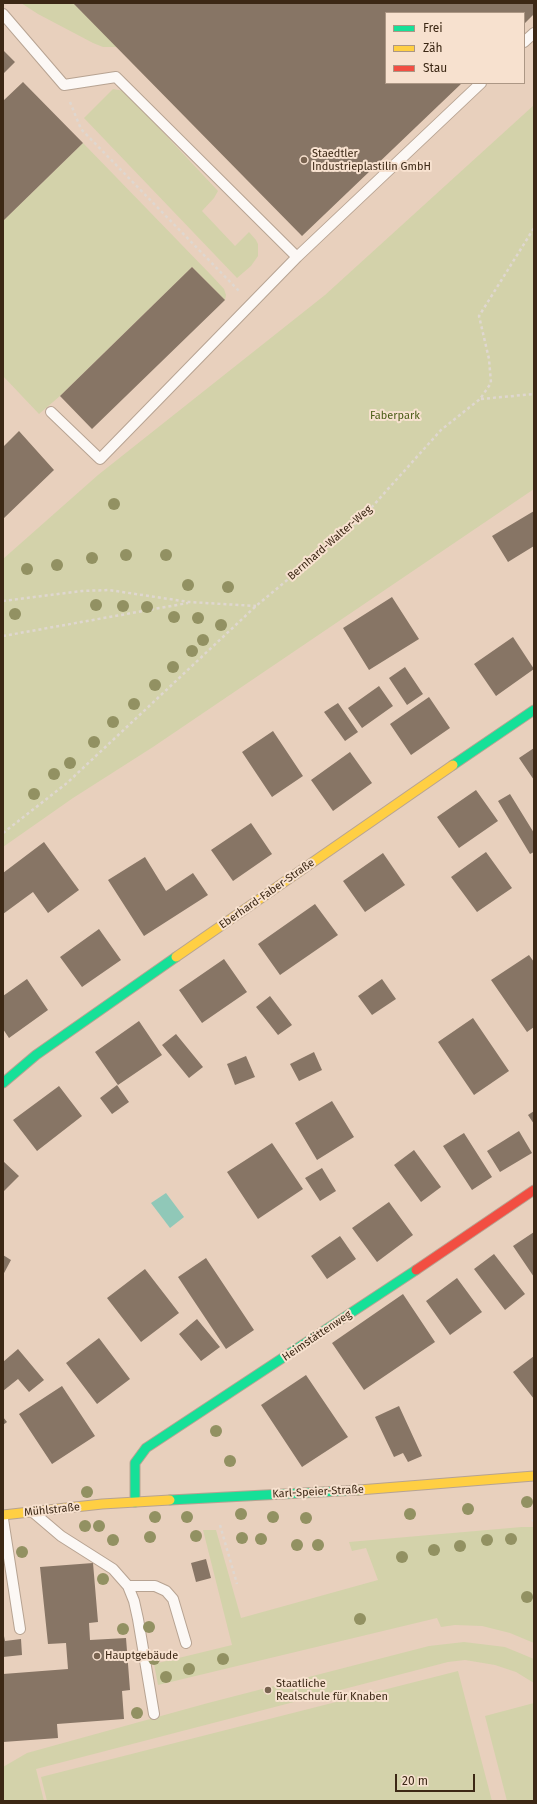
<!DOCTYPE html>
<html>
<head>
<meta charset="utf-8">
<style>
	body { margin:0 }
	#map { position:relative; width:537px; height:1804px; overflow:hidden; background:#e8d0bd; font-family:"Fira Sans",sans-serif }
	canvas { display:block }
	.frame { position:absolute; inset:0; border:4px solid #3c2815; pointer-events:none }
	.legend { position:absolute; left:385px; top:12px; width:140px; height:72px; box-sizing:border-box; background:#f7e1cf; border:1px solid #ac9785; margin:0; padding:5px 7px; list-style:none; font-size:12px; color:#3c2815 }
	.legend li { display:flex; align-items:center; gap:8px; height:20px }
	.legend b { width:20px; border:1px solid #ac9785 }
	.scale { position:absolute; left:395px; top:1774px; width:80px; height:18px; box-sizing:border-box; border:2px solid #3c2815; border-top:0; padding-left:5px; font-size:12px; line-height:14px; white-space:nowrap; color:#3c2815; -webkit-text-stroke:3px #f7e1cf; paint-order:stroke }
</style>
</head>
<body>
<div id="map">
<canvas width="537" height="1804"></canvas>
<div class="frame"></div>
<ul class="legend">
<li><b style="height:5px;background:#16e098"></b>Frei</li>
<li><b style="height:5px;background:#ffcf43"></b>Zäh</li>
<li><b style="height:5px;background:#f24e42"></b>Stau</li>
</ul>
<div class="scale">20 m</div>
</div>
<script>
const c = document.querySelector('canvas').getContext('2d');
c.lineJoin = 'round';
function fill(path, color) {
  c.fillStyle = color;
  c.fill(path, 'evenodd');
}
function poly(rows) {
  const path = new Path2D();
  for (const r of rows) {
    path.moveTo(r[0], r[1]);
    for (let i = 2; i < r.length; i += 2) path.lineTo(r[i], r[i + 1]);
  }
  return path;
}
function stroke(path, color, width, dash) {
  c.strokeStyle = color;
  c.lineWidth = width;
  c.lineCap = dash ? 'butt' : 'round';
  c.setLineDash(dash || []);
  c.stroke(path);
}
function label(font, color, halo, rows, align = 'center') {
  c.font = font + ' "Fira Sans",sans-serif';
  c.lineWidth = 4;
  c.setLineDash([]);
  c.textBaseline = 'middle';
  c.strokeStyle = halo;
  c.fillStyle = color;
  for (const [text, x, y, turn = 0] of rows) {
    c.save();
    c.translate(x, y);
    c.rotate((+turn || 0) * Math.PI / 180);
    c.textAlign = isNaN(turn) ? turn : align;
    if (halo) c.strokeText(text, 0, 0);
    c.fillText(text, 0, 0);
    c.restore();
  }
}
fill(poly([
	[21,3,73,3,117,47,103,47,93,43,38,14],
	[113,89,124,91,130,97,218,191,214,198,202,211,235,246,249,232,256,240,258,244,258,256,251,266,237,278,84,118],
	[534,105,534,489,153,747,73,798,3,847,3,559,98,475,325,295],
	[83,143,212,276,224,289,226,295,225,300,192,267,60,396,39,414,3,376,3,221],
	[522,1527,534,1527,534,1643,510,1633,482,1626,455,1625,441,1627,437,1618,158,1685,154,1664,232,1645,203,1530,216,1530,241,1618,378,1580,366,1548,352,1551,349,1542],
	[464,1642,505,1647,534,1659,534,1683,516,1672,495,1665,465,1660,448,1662,36,1769,44,1801,3,1801,3,1767,27,1753,208,1703,429,1646],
	[458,1671,492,1801,47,1801,41,1777],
	[534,1703,534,1801,507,1801,485,1716]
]), '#d3d2aa');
fill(poly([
	[166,1193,184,1217,170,1228,151,1203]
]), '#90c8b8');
fill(poly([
	[73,3,534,3,534,14,524,24,524,13,386,13,386,83,462,83,302,236],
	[3,50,15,62,3,74],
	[23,82,83,143,3,221,3,101],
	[192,267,225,300,92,429,60,396],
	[19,431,54,470,3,519,3,447],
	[534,511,534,546,508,562,492,536],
	[392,597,419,639,369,670,343,628],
	[513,637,534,669,496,696,474,664],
	[405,667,423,694,407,705,389,678],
	[379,686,393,706,362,728,348,708],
	[429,697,450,728,411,755,390,724],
	[338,703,358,732,345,741,324,712],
	[273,731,303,776,272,797,242,752],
	[534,748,534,780,519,758],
	[350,752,372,783,333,811,311,780],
	[476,790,498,821,459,848,437,817],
	[510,794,534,833,534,852,530,854,498,801],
	[251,823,272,854,233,881,211,850],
	[44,842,79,890,48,913,33,892,3,914,3,873],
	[486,852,512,888,477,912,451,877],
	[383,853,405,885,365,912,343,881],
	[145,857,166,891,193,873,208,895,144,936,108,880],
	[315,904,338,935,280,975,258,944],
	[99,929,121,960,82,987,60,957],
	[529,955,534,962,534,1027,527,1032,491,980],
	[224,959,247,992,202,1023,179,990],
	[27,979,48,1010,9,1038,3,1029,3,996],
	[382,979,396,999,372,1015,358,996],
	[270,996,292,1025,278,1035,256,1007],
	[473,1018,509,1071,474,1095,438,1042],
	[139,1021,162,1055,118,1085,95,1052],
	[176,1034,203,1067,189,1078,162,1045],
	[314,1052,322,1070,299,1081,290,1064],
	[246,1056,255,1077,235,1085,227,1064],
	[117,1085,129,1102,112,1114,100,1098],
	[59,1086,82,1116,37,1151,13,1120],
	[332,1101,354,1137,317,1160,295,1123],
	[534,1111,534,1124,528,1115],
	[519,1131,532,1153,500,1172,487,1151],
	[464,1133,492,1177,472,1190,443,1146],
	[272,1143,303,1189,258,1219,227,1172],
	[414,1150,441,1187,421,1202,394,1165],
	[3,1161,19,1176,3,1192],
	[322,1168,336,1191,320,1201,305,1178],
	[389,1202,413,1235,377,1262,352,1228],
	[534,1232,534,1277,513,1246],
	[340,1236,356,1259,327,1279,311,1256],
	[494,1254,525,1294,505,1310,474,1269],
	[3,1255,11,1260,3,1275],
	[206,1258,254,1330,226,1349,178,1277],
	[145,1269,179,1313,141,1342,107,1298],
	[457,1278,482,1312,450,1335,426,1301],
	[403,1294,435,1342,364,1390,332,1343],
	[197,1319,220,1347,201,1361,179,1334],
	[99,1338,130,1379,97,1404,66,1363],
	[18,1349,44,1380,29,1392,18,1379,3,1391,3,1362],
	[534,1356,534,1399,513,1372],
	[306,1375,348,1437,302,1467,261,1405],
	[62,1386,95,1436,52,1464,19,1414],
	[399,1406,422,1456,408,1462,403,1453,394,1457,375,1417],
	[3,1417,7,1422,3,1425],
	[206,1559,211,1578,196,1582,191,1563],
	[93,1563,98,1622,89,1623,90,1640,126,1638,130,1690,122,1691,124,1719,57,1724,58,1738,3,1742,3,1674,68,1669,66,1643,48,1644,40,1567],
	[3,1631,5,1641,21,1639,22,1655,3,1657]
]), '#877565');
const lane = poly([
	[3,14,64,85,116,77,297,257,100,459,51,412],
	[524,42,534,33],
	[297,257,481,83],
	[34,1513,61,1536,113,1569,128,1586,134,1601,138,1619,154,1714],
	[3,1519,20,1629],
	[128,1586,155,1586,166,1591,173,1599,186,1643]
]);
const fast = poly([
	[453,765,534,710],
	[3,1083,36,1055,176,957],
	[170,1500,359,1490],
	[135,1502,135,1463,146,1448,416,1270]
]);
const slow = poly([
	[176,957,453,765],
	[359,1490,534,1476],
	[3,1515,102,1504,170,1500]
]);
const jam = poly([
	[416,1270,534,1190]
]);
stroke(lane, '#b7a392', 12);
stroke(fast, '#b7a392', 11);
stroke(slow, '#b7a392', 11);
stroke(jam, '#b7a392', 11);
stroke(poly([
	[70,102,81,129,239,291],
	[481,399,534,394],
	[3,601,82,591,109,590,189,602,256,606],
	[3,636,188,603],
	[3,833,67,783,256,606,362,518,441,430,480,399,491,383,489,359,479,316,534,228],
	[532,1520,534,1521],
	[220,1525,237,1584]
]), '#dfd7d0', 2.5, [3, 3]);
stroke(lane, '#fcf8f5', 10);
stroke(fast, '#16e098', 9);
stroke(slow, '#ffcf43', 9);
stroke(jam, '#f24e42', 9);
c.fillStyle = '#929162';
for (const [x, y] of [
	[114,504],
	[126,555],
	[166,555],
	[92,558],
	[57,565],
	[27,569],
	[188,585],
	[228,587],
	[96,605],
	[123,606],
	[147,607],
	[15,614],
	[174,617],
	[198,618],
	[221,625],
	[203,640],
	[192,651],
	[173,667],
	[155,685],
	[134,704],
	[113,722],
	[94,742],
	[70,763],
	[54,774],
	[34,794],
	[216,1431],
	[230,1461],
	[87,1492],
	[527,1502],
	[468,1509],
	[241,1514],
	[410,1514],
	[155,1517],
	[187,1517],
	[273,1517],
	[306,1518],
	[85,1526],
	[99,1526],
	[196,1536],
	[150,1537],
	[242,1538],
	[261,1539],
	[511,1539],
	[113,1540],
	[487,1540],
	[297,1545],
	[318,1545],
	[460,1546],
	[434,1550],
	[22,1552],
	[402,1557],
	[103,1579],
	[527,1597],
	[360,1619],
	[149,1627],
	[123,1629],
	[154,1659],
	[223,1659],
	[189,1669],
	[166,1677],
	[137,1713]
]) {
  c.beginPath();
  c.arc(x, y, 6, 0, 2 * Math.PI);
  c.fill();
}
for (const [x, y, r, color] of [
	[304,160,4,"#786350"],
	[97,1656,4,"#786350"],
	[268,1690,4,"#786350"]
]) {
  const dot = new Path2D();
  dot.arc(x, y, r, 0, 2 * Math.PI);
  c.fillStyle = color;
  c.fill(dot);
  stroke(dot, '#f7e1cf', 1.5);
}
label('11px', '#3c2815', '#f7e1cf', [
	["Staedtler",312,154],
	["Industrieplastilin GmbH",312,167],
	["Hauptgebäude",105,1656],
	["Staatliche",276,1684],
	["Realschule für Knaben",276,1697]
], 'left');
label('11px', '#4c5e18', '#f7e1cf', [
	["Faberpark",395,416]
]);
label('11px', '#3c2815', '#f7e1cf', [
	["Bernhard-Walter-Weg",330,543,-41],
	["Eberhard-Faber-Straße",267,894,-35],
	["Heimstättenweg",317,1336,-34],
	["Karl-Speier-Straße",318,1492,-3],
	["Mühlstraße",52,1510,-6]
]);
</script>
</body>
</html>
